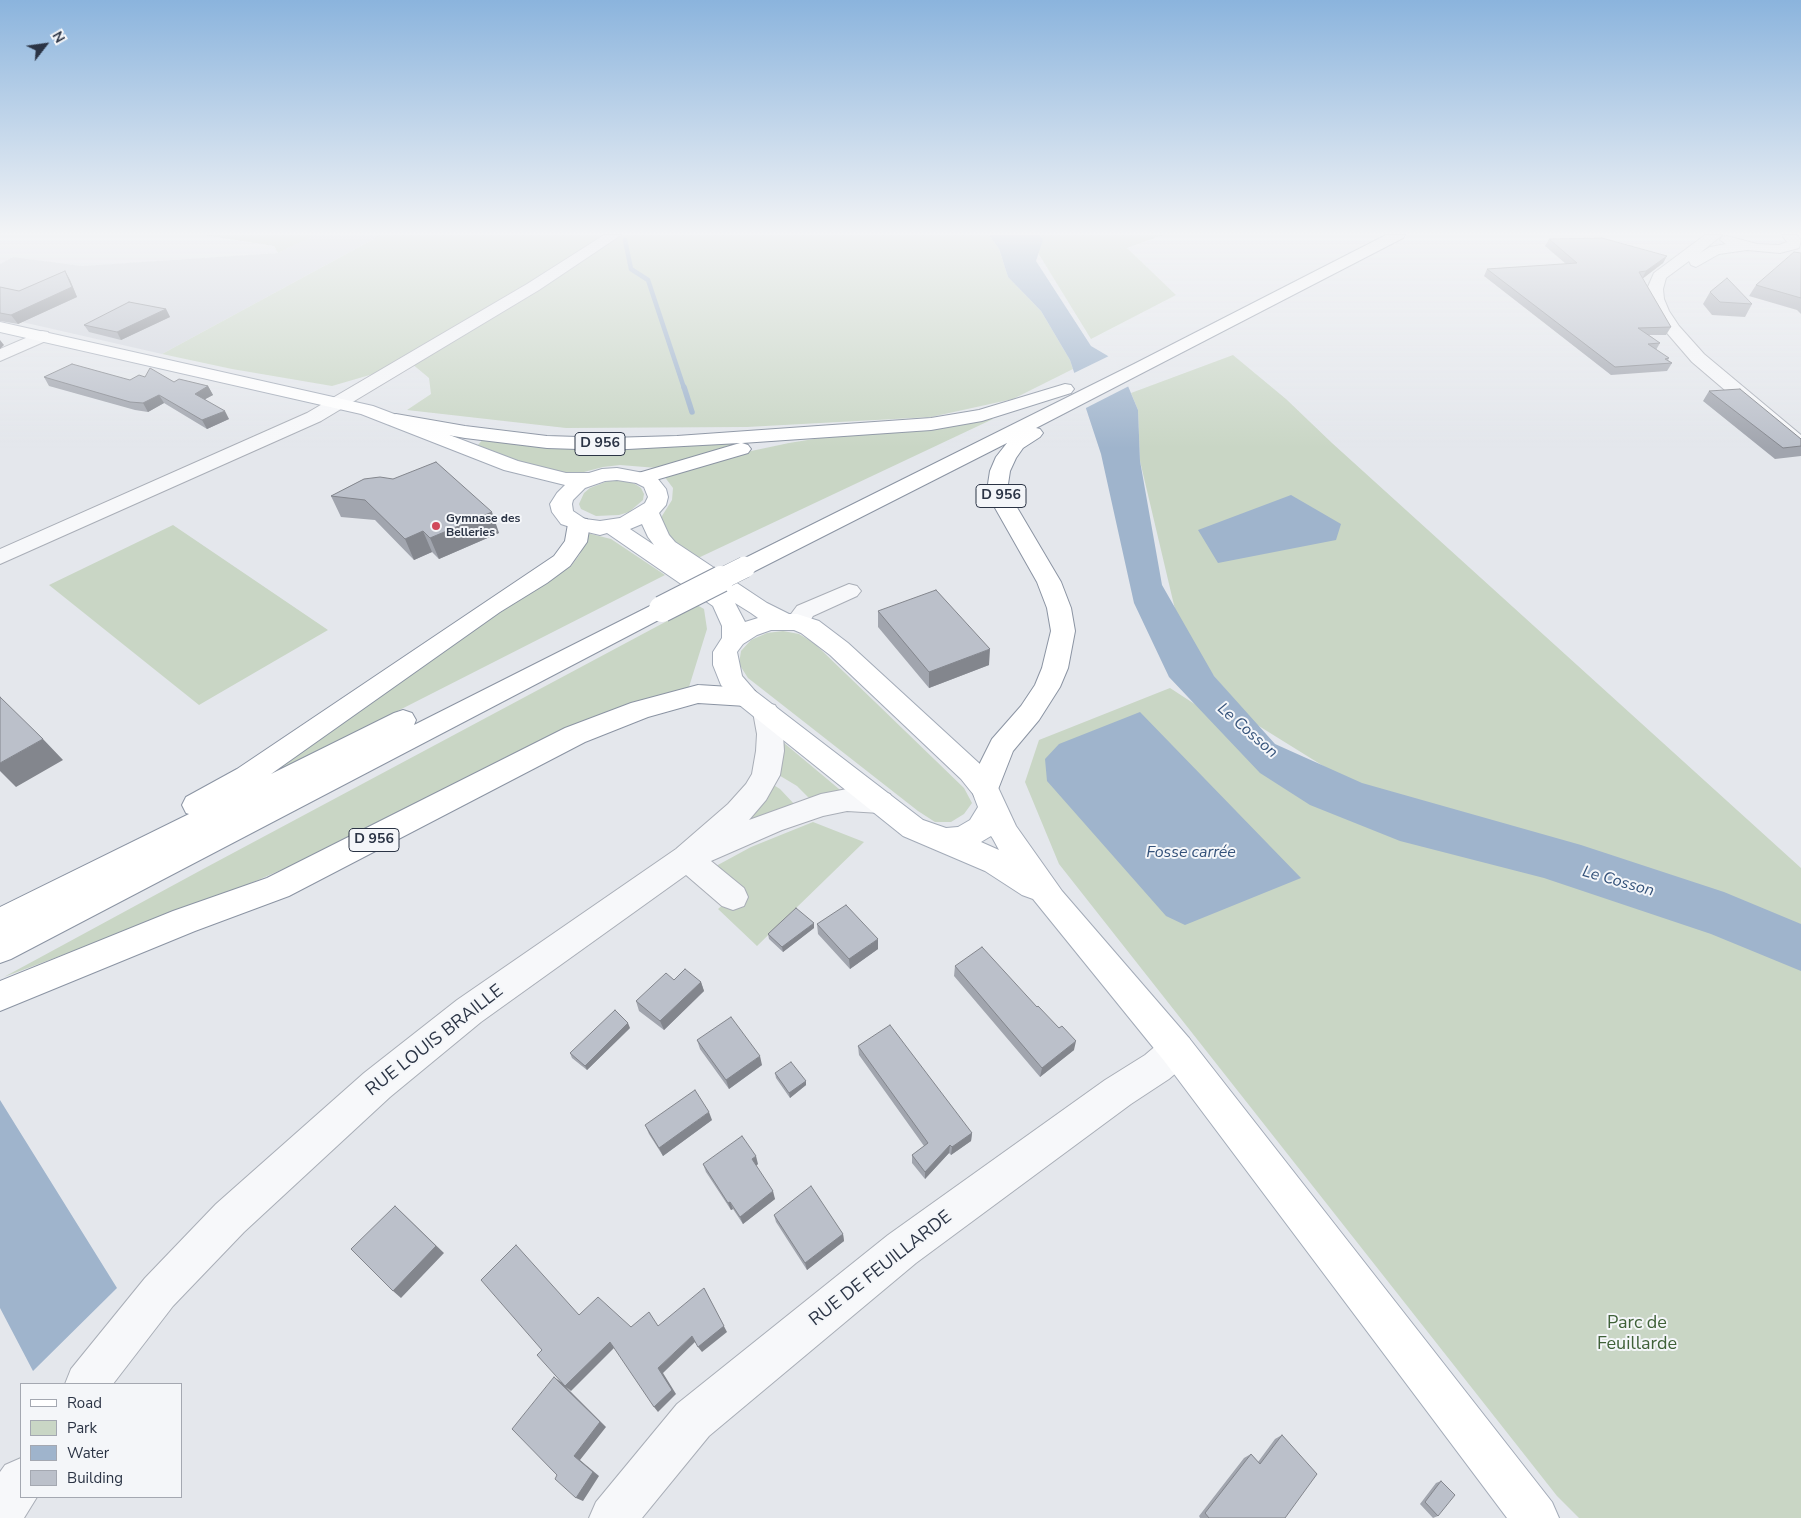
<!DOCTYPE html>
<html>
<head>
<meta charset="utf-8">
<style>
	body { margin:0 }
	#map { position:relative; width:1801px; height:1518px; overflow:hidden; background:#e4e7ec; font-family:"Nunito Sans",sans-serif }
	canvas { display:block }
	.legend { position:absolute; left:20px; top:1383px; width:162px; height:115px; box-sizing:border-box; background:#f4f6f9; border:1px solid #a4a8b1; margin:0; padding:6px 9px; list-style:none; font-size:15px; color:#2b3445 }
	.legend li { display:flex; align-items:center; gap:10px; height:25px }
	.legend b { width:25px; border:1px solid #a4a8b1 }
	.north { position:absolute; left:20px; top:20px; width:50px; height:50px; -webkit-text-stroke:4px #f4f6f9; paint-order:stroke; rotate:60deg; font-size:14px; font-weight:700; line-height:20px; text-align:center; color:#2b3445 }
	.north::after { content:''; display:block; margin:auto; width:18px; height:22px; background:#2b3445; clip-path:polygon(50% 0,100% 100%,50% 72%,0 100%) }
</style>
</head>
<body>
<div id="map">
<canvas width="1801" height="1518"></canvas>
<ul class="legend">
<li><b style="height:6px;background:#fff"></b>Road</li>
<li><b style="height:14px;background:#c9d6c5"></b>Park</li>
<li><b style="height:14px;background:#9fb4cc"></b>Water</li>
<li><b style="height:14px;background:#bbc0ca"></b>Building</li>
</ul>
<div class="north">N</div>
</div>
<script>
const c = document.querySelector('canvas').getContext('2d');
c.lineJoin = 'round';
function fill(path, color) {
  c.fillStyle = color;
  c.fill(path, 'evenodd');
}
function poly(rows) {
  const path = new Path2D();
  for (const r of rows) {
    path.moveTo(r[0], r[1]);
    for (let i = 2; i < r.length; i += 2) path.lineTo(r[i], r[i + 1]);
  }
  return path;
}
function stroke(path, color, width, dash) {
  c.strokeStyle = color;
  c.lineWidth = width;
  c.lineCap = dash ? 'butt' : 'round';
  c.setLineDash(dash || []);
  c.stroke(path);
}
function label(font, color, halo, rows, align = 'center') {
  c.font = font + ' "Nunito Sans",sans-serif';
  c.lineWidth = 4;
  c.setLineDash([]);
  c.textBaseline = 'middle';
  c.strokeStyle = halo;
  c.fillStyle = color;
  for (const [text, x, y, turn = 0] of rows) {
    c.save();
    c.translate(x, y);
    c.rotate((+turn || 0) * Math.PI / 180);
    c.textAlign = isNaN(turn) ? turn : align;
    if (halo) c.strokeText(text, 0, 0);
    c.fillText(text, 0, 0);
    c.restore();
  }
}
fill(poly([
	[312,235,381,235,162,354,0,317,0,264,13,257,82,266,278,253]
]), '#d2d6de');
fill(poly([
	[204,235,314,235,278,253,274,246],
	[381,235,989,235,999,249,1008,277,1041,311,1070,360,1073,369,1013,399,931,417,747,427,566,428,407,410,431,394,429,378,411,363,332,386,232,369,162,354],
	[1027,235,1163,235,1127,248,1176,295,1091,339],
	[1233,355,1286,399,1332,443,1801,868,1801,1518,1579,1518,1557,1496,1059,864,1025,782,1039,740,1170,688,1313,781,1428,831,1254,723,1182,639,1140,461,1138,410,1131,393],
	[991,418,993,419,696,559,666,536,662,525,662,516,672,500,673,488,664,476,737,454,789,443,832,436],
	[483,439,543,447,586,449,628,449,750,442,657,468,620,465,603,467,584,472,570,473,551,471,525,464,478,445],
	[608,481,627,481,635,484,641,488,644,494,643,500,629,512,619,515,596,516,581,509,579,504,584,493,590,488],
	[173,525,328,630,199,705,49,585],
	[587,533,611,539,665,575,252,785,511,604,556,576,571,566,580,554],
	[697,605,704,609,707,629,689,687,641,701,504,758,372,830,233,891,4,977,205,868],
	[783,631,799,634,814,643,964,788,972,803,964,814,951,822,935,822,918,811,748,678,739,664,741,651,751,640,767,633],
	[784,743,845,794,811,800,797,786,777,774,782,760],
	[772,784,780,789,796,806,733,830],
	[813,822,864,842,757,946,718,909,742,889,716,866,751,847]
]), '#c9d6c5');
fill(poly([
	[989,235,1039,235,1043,240,1036,261,1091,346,1108,356,1128,386,1138,410,1140,461,1162,585,1214,676,1275,744,1362,783,1581,845,1724,892,1801,924,1801,971,1711,934,1544,878,1400,841,1310,805,1260,773,1169,677,1134,603,1101,454,1070,360,1041,311,1008,277,999,249],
	[1291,495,1341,524,1336,540,1218,563,1198,530],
	[1140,712,1301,878,1185,925,1166,916,1047,781,1045,759,1059,744],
	[0,1100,117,1288,33,1371,0,1308]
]), '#9fb4cc');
fill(poly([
	[1111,355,1131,385,1084,409,1072,374]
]), '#e4e7ec');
stroke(poly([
	[625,240,631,269,648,280,684,388]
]), '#9fb4cc', 4.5);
stroke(poly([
	[684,387,692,412]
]), '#9fb4cc', 5.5);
const minor = poly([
	[604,235,621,235,539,290,321,421,0,564,0,549,307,413,527,284,604,235],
	[1705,235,1722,235,1700,253,1710,247,1726,244,1720,240,1722,237,1727,236,1757,244,1779,245,1787,242,1782,235,1797,235,1801,240,1799,248,1780,253,1747,250,1719,254,1696,267,1691,265,1689,261,1666,278,1663,289,1664,299,1669,311,1679,326,1704,354,1801,435,1801,451,1794,449,1692,362,1667,333,1653,311,1648,299,1647,289,1654,273,1705,235],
	[42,331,48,332,50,336,48,340,0,361,0,349,42,331],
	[849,584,857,586,861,591,857,596,813,616,806,628,797,630,788,628,785,622,797,606,849,584],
	[766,703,775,705,779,712,783,734,784,751,780,775,766,800,749,820,821,794,847,789,880,791,890,794,894,802,890,810,880,813,847,811,823,816,782,830,711,861,744,888,748,897,744,906,733,910,722,906,686,875,481,1022,390,1097,244,1232,173,1306,113,1384,65,1384,71,1369,145,1278,216,1204,364,1073,457,1000,676,849,728,804,746,784,752,774,756,751,757,734,753,712,757,705,766,703],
	[1177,1034,1189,1038,1194,1050,1189,1062,1169,1079,1131,1104,916,1263,709,1436,642,1518,589,1518,596,1502,677,1404,888,1235,1105,1080,1145,1055,1165,1038,1177,1034],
	[21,1458,21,1497,37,1497,24,1518,0,1518,0,1472,5,1465,21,1458]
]);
const major = poly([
	[0,322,373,406,518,461,566,473,589,473,602,469,617,468,649,474,658,479,666,489,668,497,666,505,659,513,669,535,675,542,767,603,789,614,797,614,819,621,848,643,981,765,995,781,1016,826,1062,891,1189,1038,1552,1502,1559,1518,1507,1518,1165,1062,1033,899,1022,895,985,871,903,836,737,703,721,685,713,665,713,652,722,638,722,626,713,606,607,533,600,535,579,530,561,524,552,512,550,504,557,493,565,485,504,470,361,414,0,332,0,322],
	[617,480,636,483,644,487,648,497,645,503,620,518,600,521,585,519,573,511,572,504,573,500,585,488,605,481,617,480],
	[642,524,648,537,654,545,630,529,642,524],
	[735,603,751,613,758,618,745,622,735,603],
	[771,630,794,630,801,633,830,655,961,779,973,794,978,807,970,820,958,827,946,828,923,820,755,691,742,676,737,652,743,644,757,635,771,630],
	[991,836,993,839,999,850,981,842,991,836]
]);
const highway = poly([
	[1386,235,1405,235,1403,238,1036,428,1040,429,1043,433,1040,437,1023,448,1016,458,1010,471,1008,484,1012,499,1061,582,1071,608,1075,631,1068,668,1060,687,1039,720,1013,751,995,797,985,800,975,797,971,789,978,767,992,739,1021,706,1035,685,1042,668,1051,631,1047,608,1037,582,990,499,988,484,990,471,996,457,1007,443,753,572,745,574,737,572,734,567,737,562,1134,364,1386,235],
	[1065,384,1071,385,1074,389,1071,393,982,421,931,430,742,443,748,445,751,449,748,453,642,484,635,482,632,478,635,474,740,443,609,450,547,448,465,438,396,426,389,424,386,420,389,416,396,414,465,426,547,436,609,438,677,436,931,418,979,410,1065,384],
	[579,518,587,519,590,524,587,542,570,566,547,583,500,612,271,774,394,713,403,710,412,713,416,720,414,725,654,604,662,601,670,604,674,609,670,614,11,959,0,963,0,907,189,814,186,813,182,805,186,797,237,769,554,556,565,541,568,524,571,519,579,518],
	[698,685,746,688,755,691,759,697,755,703,746,706,698,703,648,717,585,742,289,896,195,931,0,1011,0,981,173,911,267,878,565,728,631,703,698,685]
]);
stroke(minor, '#a9aeb7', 2);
stroke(major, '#a3abb8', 2);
stroke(highway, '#8b94a3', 2);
fill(minor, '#f7f8fa');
fill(major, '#fff');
fill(highway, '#fff');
const highwayBridgeFar1 = poly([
	[719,580,745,567]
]);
const highwayBridge = poly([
	[662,609,721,579]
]);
stroke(highwayBridgeFar1, '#8b94a3', 22, []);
stroke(highwayBridge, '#8b94a3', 28, []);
stroke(highwayBridgeFar1, '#fff', 21);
stroke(highwayBridge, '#fff', 26);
fill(poly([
	[1549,239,1667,256,1663,263,1642,279,1671,327,1666,335,1649,335,1660,343,1656,350,1669,358,1668,360,1672,363,1667,371,1611,375,1484,276,1487,269,1566,264,1545,246],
	[1801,253,1801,314,1797,310,1749,296,1756,285],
	[65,271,70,280,77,297,18,324,0,321,0,287,19,291],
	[1710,292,1752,304,1745,317,1712,315,1703,304],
	[166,309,170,317,121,340,89,332,84,325],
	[44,377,174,382,208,386,213,395,205,399,229,419,207,429,164,403,148,412,135,410,49,386],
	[1709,391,1801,439,1801,456,1775,459,1703,401],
	[364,479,499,533,439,559,432,552,414,560,375,520,341,517,331,496],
	[878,611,989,665,929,688,878,627],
	[817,924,878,949,850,969,818,934],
	[814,928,783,952,769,939,768,934],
	[955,966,1037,1007,1059,1028,1074,1050,1040,1077,954,976],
	[674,980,701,982,704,991,664,1030,639,1011,636,1001],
	[630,1028,587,1070,572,1058,570,1053],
	[697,1040,762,1065,729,1089,700,1049],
	[858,1046,972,1133,971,1141,951,1155,949,1153,925,1179,912,1163,912,1155,924,1146,859,1055],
	[775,1073,806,1081,806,1085,790,1098,776,1078],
	[712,1120,663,1156,649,1134,645,1125],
	[703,1164,758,1164,756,1166,775,1199,743,1224,733,1209,731,1210,706,1172],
	[774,1215,843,1234,844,1241,807,1270,776,1222],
	[1282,1435,1285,1518,1200,1518,1199,1516,1244,1458,1251,1454,1258,1462,1275,1439],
	[1441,1481,1438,1516,1433,1518,1420,1504,1436,1483]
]), '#a1a5ae');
fill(poly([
	[1667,256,1663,263,1642,279,1646,271],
	[65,271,70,280,77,297,18,324,11,315],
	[166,309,170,317,121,340,117,332],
	[0,340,4,345,0,349],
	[208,386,213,395,200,402,195,394],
	[159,395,164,403,148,412,143,403],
	[225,411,229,419,207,429,202,420],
	[492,512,499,533,439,559,430,538],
	[423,531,432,552,414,560,405,539],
	[990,649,989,665,929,688,929,672],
	[43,739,63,760,16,787,0,771,0,763],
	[814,923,814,928,783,952,782,947],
	[878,939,878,949,850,969,849,959],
	[701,982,704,991,664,1030,660,1021],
	[628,1023,630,1028,587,1070,585,1066],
	[1076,1041,1074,1050,1040,1077,1042,1068],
	[760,1056,762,1065,729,1089,726,1080],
	[806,1081,806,1085,790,1098,789,1093],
	[709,1112,712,1120,663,1156,659,1148],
	[972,1133,971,1141,951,1155,952,1147],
	[950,1145,949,1153,925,1179,925,1172],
	[756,1156,758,1164,754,1167,752,1159],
	[773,1191,775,1199,743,1224,740,1217],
	[730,1202,733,1209,731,1210,728,1203],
	[395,1206,444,1253,401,1298,393,1291],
	[843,1234,844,1241,807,1270,805,1263],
	[704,1288,727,1332,702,1352,698,1347],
	[692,1336,696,1341,663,1373,676,1394,658,1412,654,1407,658,1368],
	[610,1342,615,1347,571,1391,566,1387,606,1427,580,1460,599,1476,583,1501,576,1498,574,1456,554,1377,561,1382]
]), '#83868d');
const building = poly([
	[1602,238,1667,256,1646,271,1639,272,1671,327,1638,328,1660,343,1648,344,1669,358,1665,359,1672,363,1615,367,1487,269,1577,263,1549,239,1602,238],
	[1794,252,1801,253,1801,298,1756,285,1794,252],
	[65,271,72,287,11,315,0,313,0,287,19,291,65,271],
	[1727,278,1752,304,1720,302,1710,292,1727,278],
	[129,302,166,309,117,332,84,325,129,302],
	[72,364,130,380,139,375,145,377,150,368,174,382,179,379,208,386,195,394,225,411,202,420,159,395,143,403,130,402,44,377,72,364],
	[1740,389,1801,439,1801,446,1783,448,1709,391,1740,389],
	[436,462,492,512,430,538,423,531,405,539,365,500,331,496,364,479,380,477,393,479,436,462],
	[936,590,990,649,929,672,878,611,936,590],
	[0,697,43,739,0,763,0,697],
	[846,905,878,939,849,959,817,924,846,905],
	[796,908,814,923,782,947,768,934,796,908],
	[982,947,1037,1007,1038,1006,1059,1028,1062,1026,1076,1041,1042,1068,955,966,982,947],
	[685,969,701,982,660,1021,636,1001,666,973,674,980,685,969],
	[615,1010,628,1023,585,1066,570,1053,615,1010],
	[731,1017,760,1056,726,1080,697,1040,731,1017],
	[890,1025,972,1133,952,1147,950,1145,925,1172,912,1155,928,1143,858,1046,890,1025],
	[791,1062,806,1081,789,1093,775,1073,791,1062],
	[695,1090,709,1112,659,1148,645,1125,695,1090],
	[742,1136,756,1156,752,1159,773,1191,740,1217,730,1202,728,1203,703,1164,742,1136],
	[811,1186,843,1234,805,1263,774,1215,811,1186],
	[395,1206,436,1246,393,1291,351,1249,395,1206],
	[516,1245,579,1315,598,1297,631,1327,649,1312,658,1326,704,1288,724,1326,698,1347,692,1336,658,1368,672,1390,654,1407,610,1342,565,1386,537,1355,542,1350,481,1280,516,1245],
	[554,1377,600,1422,574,1456,593,1472,576,1498,555,1479,557,1475,512,1429,554,1377],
	[1282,1435,1317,1474,1285,1518,1209,1518,1205,1513,1251,1454,1260,1464,1282,1435],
	[1441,1481,1455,1495,1438,1516,1425,1502,1441,1481]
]);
fill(building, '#bbc0ca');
stroke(building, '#83868d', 1);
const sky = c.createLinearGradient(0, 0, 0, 448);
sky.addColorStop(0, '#8bb4dd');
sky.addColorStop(0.52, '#f3f4f6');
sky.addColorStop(1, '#f3f4f600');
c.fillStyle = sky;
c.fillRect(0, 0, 1801, 448);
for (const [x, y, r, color] of [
	[436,526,5,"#d1495b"]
]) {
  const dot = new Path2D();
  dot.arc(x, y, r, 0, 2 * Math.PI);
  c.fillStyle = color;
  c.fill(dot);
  stroke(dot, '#f4f6f9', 2);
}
label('bold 12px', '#2b3445', '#f4f6f9', [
	["Gymnase des",446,519],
	["Belleries",446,533]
], 'left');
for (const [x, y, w] of [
	[600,444,50],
	[1001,496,50],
	[374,840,50]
]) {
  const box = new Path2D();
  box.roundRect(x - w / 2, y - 11.5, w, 23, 4);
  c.fillStyle = '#f4f6f9';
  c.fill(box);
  stroke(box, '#2b3445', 1);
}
label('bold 14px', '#2b3445', null, [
	["D 956",600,444],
	["D 956",1001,496],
	["D 956",374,840]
]);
label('italic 16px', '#34527a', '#f4f6f9', [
	["Le Cosson",1247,731,41],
	["Fosse carrée",1191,853],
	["Le Cosson",1618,882,16]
]);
label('18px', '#2b3445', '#f4f6f9', [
	["RUE LOUIS BRAILLE",435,1041,-38],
	["RUE DE FEUILLARDE",881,1269,-38]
]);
label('18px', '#3f6138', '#f4f6f9', [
	["Parc de",1637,1324],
	["Feuillarde",1637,1345]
]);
</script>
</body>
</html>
